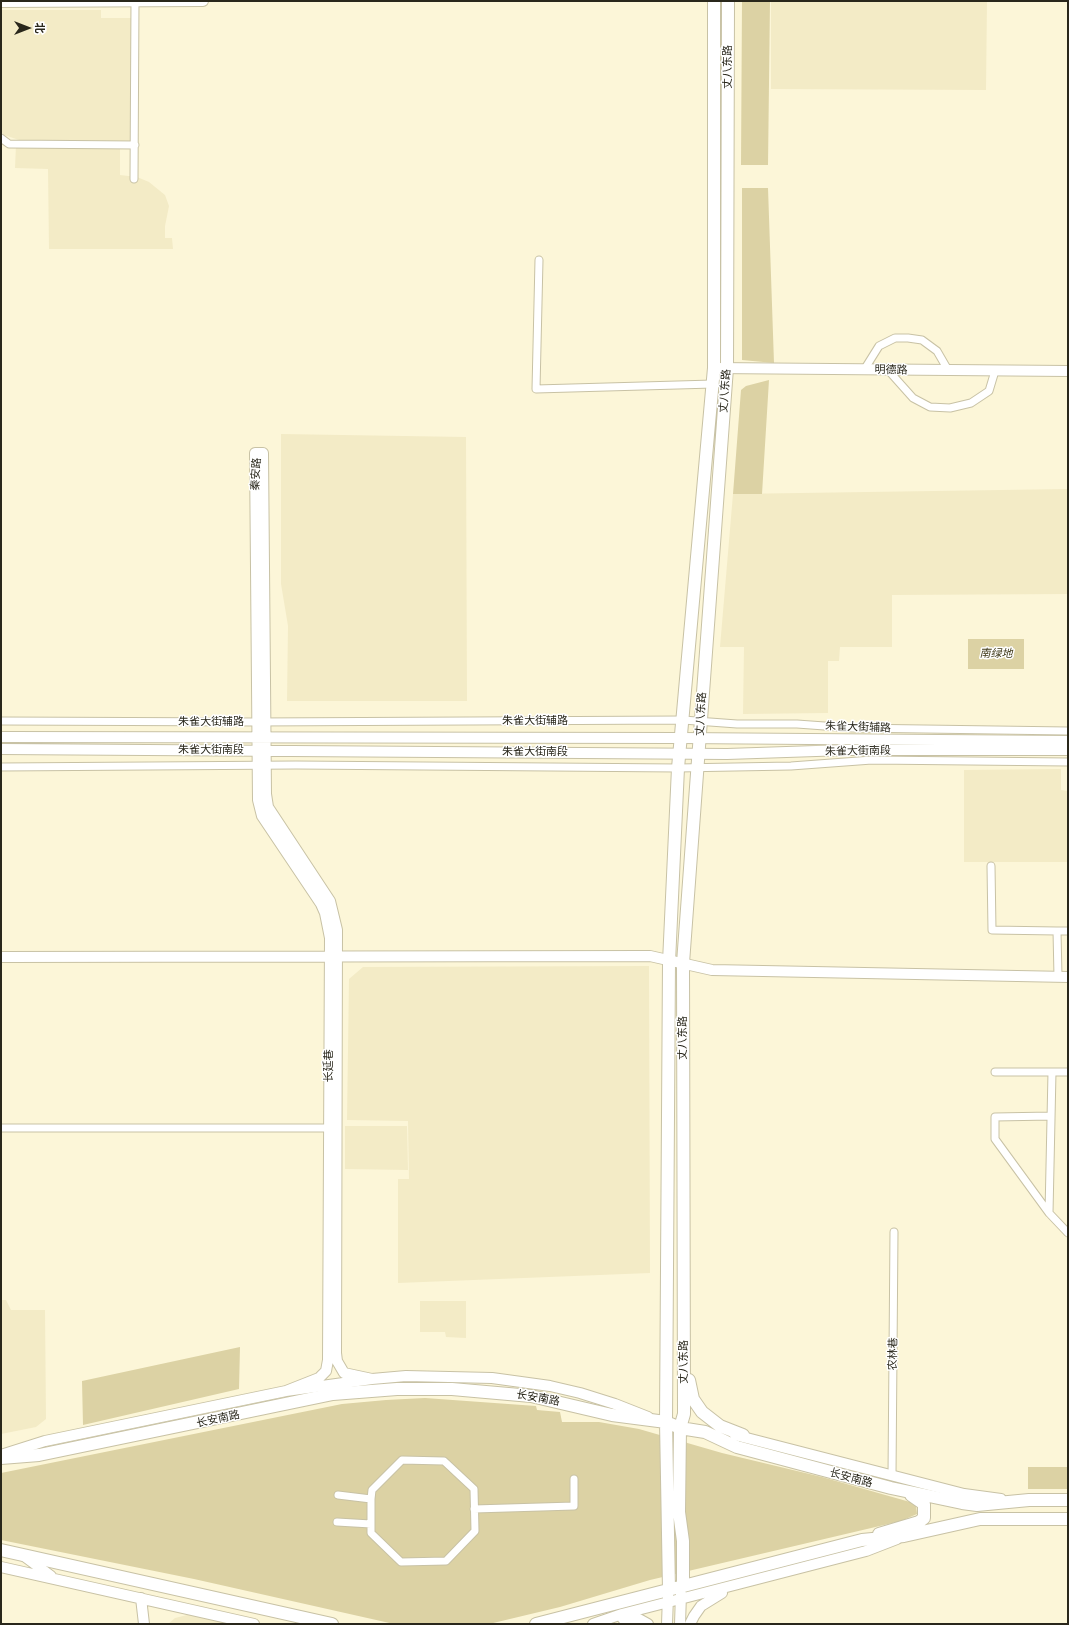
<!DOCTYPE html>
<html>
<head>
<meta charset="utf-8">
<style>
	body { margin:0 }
	#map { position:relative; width:1069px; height:1625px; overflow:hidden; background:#fcf6d8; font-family:"Crimson Pro","Noto Sans SC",serif }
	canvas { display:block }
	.frame { position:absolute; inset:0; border:2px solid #29271b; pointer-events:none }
	.north { position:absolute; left:8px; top:8px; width:40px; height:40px; -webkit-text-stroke:3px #fff; paint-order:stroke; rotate:90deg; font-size:11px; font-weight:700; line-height:16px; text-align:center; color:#29271b }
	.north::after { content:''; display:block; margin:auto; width:14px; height:18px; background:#29271b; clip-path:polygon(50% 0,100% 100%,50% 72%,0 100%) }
</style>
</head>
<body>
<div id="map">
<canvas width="1069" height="1625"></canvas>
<div class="frame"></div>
<div class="north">北</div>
</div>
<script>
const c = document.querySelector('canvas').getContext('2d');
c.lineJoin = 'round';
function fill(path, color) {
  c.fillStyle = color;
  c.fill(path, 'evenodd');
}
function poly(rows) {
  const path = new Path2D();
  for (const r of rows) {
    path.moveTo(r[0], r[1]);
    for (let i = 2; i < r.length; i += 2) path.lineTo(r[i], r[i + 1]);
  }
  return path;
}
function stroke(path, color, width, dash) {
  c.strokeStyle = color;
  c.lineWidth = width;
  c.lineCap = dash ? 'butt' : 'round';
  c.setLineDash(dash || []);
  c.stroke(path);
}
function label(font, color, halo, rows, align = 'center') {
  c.font = font + ' "Crimson Pro","Noto Sans SC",serif';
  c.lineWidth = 3;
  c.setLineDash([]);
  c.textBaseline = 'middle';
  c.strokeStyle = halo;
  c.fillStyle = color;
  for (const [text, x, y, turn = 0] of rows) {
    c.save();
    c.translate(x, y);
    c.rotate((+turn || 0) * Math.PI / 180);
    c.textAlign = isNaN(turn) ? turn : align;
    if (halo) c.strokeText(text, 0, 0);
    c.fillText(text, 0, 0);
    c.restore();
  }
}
fill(poly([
	[771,1,987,1,986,90,771,89],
	[1,10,101,10,101,18,133,18,132,142,25,142,4,135,1,131],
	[16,145,120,146,120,175,137,177,149,182,165,195,169,206,165,226,165,238,172,238,173,249,49,249,48,169,15,168],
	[281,434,466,437,467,701,287,701,288,626,281,584],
	[1068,489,1068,594,892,595,892,647,840,647,839,661,828,661,828,713,743,714,744,647,720,647,733,494],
	[1061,769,1061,790,1068,791,1068,862,964,862,964,770],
	[649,966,650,1273,398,1283,398,1179,409,1179,408,1121,347,1120,349,979,363,967],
	[345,1126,407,1126,408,1170,345,1169],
	[1,1300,6,1300,11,1310,45,1310,46,1419,36,1427,1,1434],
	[420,1301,466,1301,466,1338,446,1337,445,1332,420,1332],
	[187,1615,192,1615,229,1624,168,1624,175,1618]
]), '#f3ebc6');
fill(poly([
	[742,1,770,1,768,165,741,165],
	[742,188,768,188,774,363,742,360],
	[769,380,762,494,733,494,741,390,746,386],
	[968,639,1024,639,1024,669,968,669],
	[240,1347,239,1389,83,1425,82,1381],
	[425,1398,536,1406,537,1410,560,1412,562,1422,599,1422,639,1429,722,1453,822,1477,910,1502,916,1505,917,1514,901,1521,650,1580,560,1607,489,1624,394,1624,194,1579,1,1540,1,1473,342,1404,386,1400],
	[1028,1467,1068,1467,1068,1489,1028,1489]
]), '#dcd2a4');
const street = poly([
	[1,138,9,144,135,145],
	[134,179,135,1],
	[539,260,536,389,713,384],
	[864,370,879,346,895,338,908,338,922,340,937,351,948,370],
	[888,370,913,398,930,407,950,408,971,403,989,391,995,371],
	[1,721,256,722,683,720,737,724,797,724,852,728,1068,731],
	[1,767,296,765,678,768,791,766,872,760,1068,762],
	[991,866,992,930,1057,931],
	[1058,977,1057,931,1068,931],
	[995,1072,1068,1072],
	[1052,1072,1049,1213,1068,1233],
	[1,1128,329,1128],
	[1049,1213,995,1139,995,1117,1051,1116],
	[892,1475,894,1232],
	[474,1509,574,1506,574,1479],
	[337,1522,371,1524,371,1533,401,1562,446,1561,475,1531,474,1489,444,1461,402,1460,372,1490,371,1499,338,1495],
	[371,1524,371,1499]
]);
const secondary = poly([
	[1,2,203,1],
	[714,368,1068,371],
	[1,737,681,738,1068,741],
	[1,749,727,754,846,750,1068,750],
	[1,957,650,956,712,970,1068,977],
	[286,1391,319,1378,326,1371,328,1360,330,938,325,913,321,904,262,816,258,800,255,453,263,453,266,794,268,807,330,901,337,930,336,1353,337,1361,344,1373,372,1379],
	[735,1435,964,1494,1001,1499],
	[1,1455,45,1441,286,1391,372,1379,406,1376,492,1378,550,1386,580,1393,615,1404,648,1417],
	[24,1556,51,1576],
	[1,1567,254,1624],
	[141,1598,144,1624],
	[623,1619,639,1619,648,1624],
	[593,1624,622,1614,866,1551,897,1539],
	[667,1624,668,1596],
	[680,1624,681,1594],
	[690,1624,694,1616,701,1606,722,1593]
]);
const primary = poly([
	[689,1380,693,1399,702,1412,720,1426,743,1435],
	[1,1458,39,1455,333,1394,397,1389,452,1389,531,1396,612,1415,666,1422,680,1428,705,1432,737,1447,891,1488,962,1503,977,1505,1029,1500,1068,1500],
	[879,1534,919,1522,924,1518,924,1504,911,1495],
	[1,1550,332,1624],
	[683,1586,683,1541,679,1512,680,1428,684,1414,683,963,727,368,728,1],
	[669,1590,666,1422,669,962,678,768,714,368,714,1],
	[536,1624,862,1540,904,1536,980,1519,1068,1519]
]);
stroke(street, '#c8c2a5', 9);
stroke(secondary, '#c8c2a5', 12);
stroke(primary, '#c8c2a5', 14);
stroke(street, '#fff', 7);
stroke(secondary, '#fff', 10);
stroke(primary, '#fff', 12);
label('11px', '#29271b', '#fff', [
	["丈八东路",728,67,-90],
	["明德路",891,370,1],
	["丈八东路",725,391,-86],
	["秦安路",256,474,-87],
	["丈八东路",701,714,-87],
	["朱雀大街辅路",535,721],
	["朱雀大街辅路",211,722],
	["朱雀大街辅路",858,727,2],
	["朱雀大街南段",211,750],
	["朱雀大街南段",858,751,-1],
	["朱雀大街南段",535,752],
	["丈八东路",683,1038,-90],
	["长延巷",329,1066,-90],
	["农林巷",893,1354,-89],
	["丈八东路",684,1362,-90],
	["长安南路",538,1398,10],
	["长安南路",218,1419,-12],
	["长安南路",851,1478,15]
]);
label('italic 11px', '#403a1a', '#fff', [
	["南绿地",996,654]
]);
</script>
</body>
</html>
